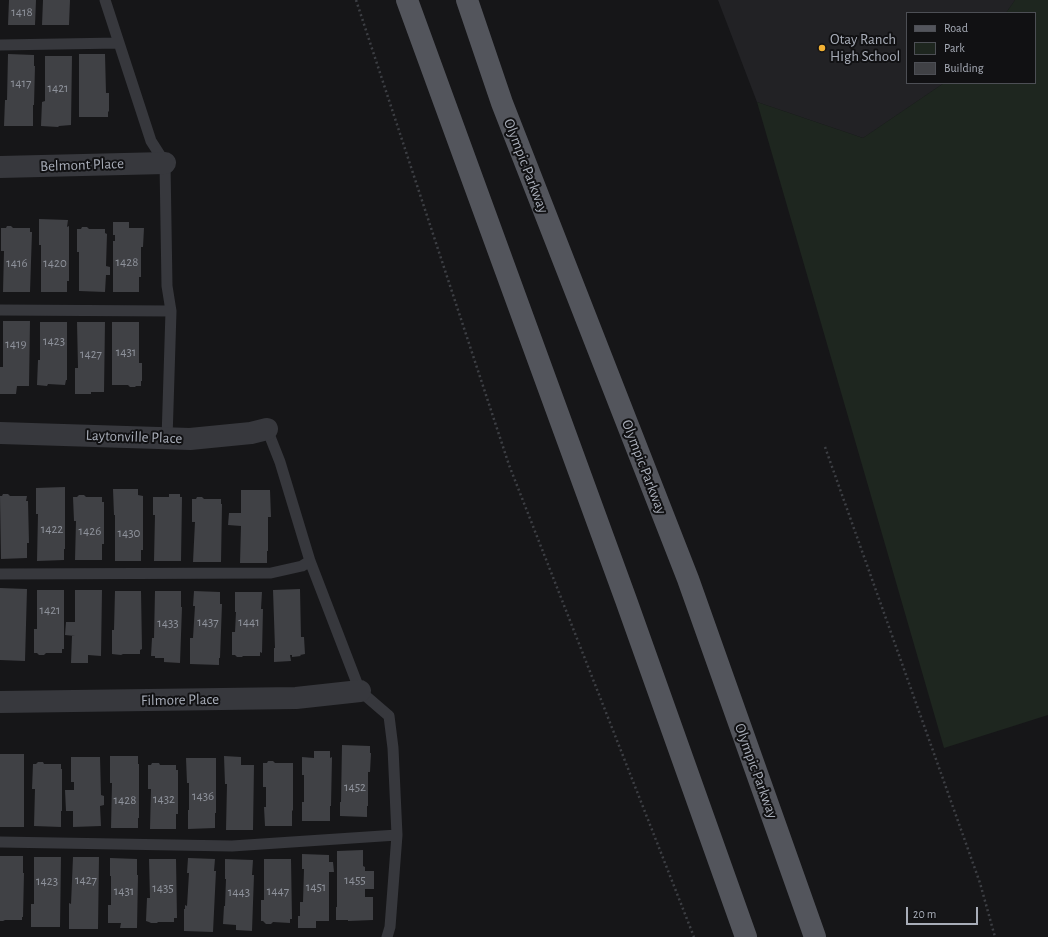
<!DOCTYPE html>
<html>
<head>
<meta charset="utf-8">
<style>
	body { margin:0 }
	#map { position:relative; width:1048px; height:937px; overflow:hidden; background:#161618; font-family:"Alegreya Sans",sans-serif }
	canvas { display:block }
	.legend { position:absolute; left:906px; top:12px; width:130px; height:72px; box-sizing:border-box; background:#111113; border:1px solid #4d4f55; margin:0; padding:5px 7px; list-style:none; font-size:12px; color:#a8adb8 }
	.legend li { display:flex; align-items:center; gap:8px; height:20px }
	.legend b { width:20px; border:1px solid #4d4f55 }
	.scale { position:absolute; left:906px; top:907px; width:72px; height:18px; box-sizing:border-box; border:2px solid #a8adb8; border-top:0; padding-left:5px; font-size:12px; line-height:14px; white-space:nowrap; color:#a8adb8; -webkit-text-stroke:3px #111113; paint-order:stroke }
</style>
</head>
<body>
<div id="map">
<canvas width="1048" height="937"></canvas>
<ul class="legend">
<li><b style="height:5px;background:#53555c"></b>Road</li>
<li><b style="height:11px;background:#1e261f"></b>Park</li>
<li><b style="height:11px;background:#404145"></b>Building</li>
</ul>
<div class="scale">20 m</div>
</div>
<script>
const c = document.querySelector('canvas').getContext('2d');
c.lineJoin = 'round';
function fill(path, color) {
  c.fillStyle = color;
  c.fill(path, 'evenodd');
}
function poly(rows) {
  const path = new Path2D();
  for (const r of rows) {
    path.moveTo(r[0], r[1]);
    for (let i = 2; i < r.length; i += 2) path.lineTo(r[i], r[i + 1]);
  }
  return path;
}
function stroke(path, color, width, dash) {
  c.strokeStyle = color;
  c.lineWidth = width;
  c.lineCap = dash ? 'butt' : 'round';
  c.setLineDash(dash || []);
  c.stroke(path);
}
function label(font, color, halo, rows, align = 'center') {
  c.font = font + ' "Alegreya Sans",sans-serif';
  c.lineWidth = 4;
  c.setLineDash([]);
  c.textBaseline = 'middle';
  c.strokeStyle = halo;
  c.fillStyle = color;
  for (const [text, x, y, turn = 0] of rows) {
    c.save();
    c.translate(x, y);
    c.rotate((+turn || 0) * Math.PI / 180);
    c.textAlign = isNaN(turn) ? turn : align;
    if (halo) c.strokeText(text, 0, 0);
    c.fillText(text, 0, 0);
    c.restore();
  }
}
fill(poly([
	[718,0,1015,0,1006,13,907,13,907,83,944,83,863,138,757,102]
]), '#222225');
fill(poly([
	[1015,0,1048,0,1048,715,944,748,757,102,863,138,944,83,1035,83,1035,13,1006,13]
]), '#1e261f');
fill(poly([
	[9,0,36,0,35,25,8,25],
	[43,0,70,0,69,25,42,25],
	[8,54,34,55,34,66,35,66,34,105,33,105,33,126,4,126,5,100,7,100],
	[79,54,105,54,106,93,109,93,109,112,108,111,108,117,79,117],
	[45,56,72,56,71,125,59,126,58,127,41,126,42,102,45,101],
	[39,219,68,220,67,227,69,226,69,281,67,281,67,292,41,292,41,245,39,245],
	[113,222,129,222,129,228,144,228,143,247,141,247,141,277,139,277,139,292,113,292,113,241,115,241,115,235,113,235],
	[7,226,11,226,13,228,30,228,30,232,32,232,30,292,3,292,4,251,1,251,1,228,6,228],
	[82,227,87,227,89,229,105,229,105,233,107,234,106,266,110,267,110,275,106,275,105,292,79,291,79,252,77,252,77,229,81,229],
	[3,321,30,321,29,386,17,386,16,394,0,394,0,367,3,367],
	[40,322,67,322,67,380,66,380,65,385,48,384,47,386,37,385,38,360,40,360],
	[77,322,105,322,104,392,91,392,91,394,75,394,75,368,78,368],
	[112,322,139,322,139,363,142,363,142,381,141,381,141,386,136,386,135,387,130,387,128,385,112,385],
	[65,487,65,549,64,549,64,560,37,561,38,514,36,514,36,488],
	[113,489,138,489,138,495,143,496,143,550,141,550,141,561,115,561,115,515,114,515],
	[241,490,270,490,271,517,268,517,268,551,267,551,267,563,240,563,241,526,228,525,229,513,241,513],
	[3,494,8,494,10,496,27,496,26,501,28,501,29,543,27,543,27,558,1,559,0,496,2,496],
	[169,494,180,494,180,497,182,497,181,561,154,561,155,515,153,515,153,497,169,497],
	[79,495,84,495,86,497,102,497,102,502,104,502,104,544,102,544,102,560,75,560,76,521,74,521,73,497,77,497],
	[197,497,202,497,204,499,221,499,221,504,222,504,221,562,193,562,195,522,192,522,192,499,196,499],
	[0,588,27,589,25,661,0,660],
	[300,589,301,637,304,637,305,654,300,655,301,656,292,657,292,655,290,655,291,661,274,662,274,648,275,648,273,590],
	[37,590,64,590,64,649,62,649,62,653,46,653,44,655,39,655,37,653,34,653,34,629,37,629],
	[75,590,102,590,101,656,88,655,88,663,71,663,72,636,75,636,65,635,66,622,75,622],
	[115,591,141,591,142,649,140,650,140,654,123,654,121,655,112,654,112,630,114,630],
	[155,591,181,591,181,607,182,607,180,663,164,662,164,658,155,658,155,656,151,656,152,638,154,638],
	[194,591,220,592,220,604,222,604,220,658,219,658,219,665,190,664,190,638,193,638,195,606,193,606],
	[235,592,262,592,261,609,263,609,262,653,260,652,260,656,243,656,242,657,237,657,235,655,232,655,232,632,235,632,236,612,235,612],
	[342,745,370,746,370,753,371,753,370,772,368,772,368,806,367,806,367,817,340,816,340,802,341,802],
	[314,751,330,751,330,758,332,757,331,806,330,806,330,821,302,821,302,802,304,802,304,775,302,775,302,757,314,758],
	[0,754,24,754,24,827,0,827],
	[110,756,138,756,138,764,139,764,139,818,138,818,138,828,111,828,112,783,110,783],
	[224,756,241,757,241,765,254,765,253,830,226,830,227,784,225,784],
	[71,757,100,757,101,795,104,796,104,805,100,806,101,826,73,827,73,811,66,811,65,790,74,790,74,782,71,782],
	[186,758,216,758,216,813,215,813,215,828,188,829,188,810,189,810,189,783,187,783],
	[268,761,273,761,275,763,293,763,293,811,292,810,292,826,265,826,264,807,266,807,266,787,263,787,263,763,267,763],
	[38,762,43,762,44,764,61,764,61,769,62,769,62,811,61,811,61,827,34,826,35,789,32,789,33,764,36,764],
	[152,763,159,763,160,765,176,765,176,770,178,770,178,814,176,814,176,829,150,829,151,789,148,789,148,765,151,765],
	[363,850,363,866,365,867,365,871,374,871,374,889,365,889,365,897,373,897,373,920,348,921,348,920,336,920,336,907,337,907,337,851],
	[302,854,329,855,329,862,333,862,334,872,329,872,329,921,316,921,316,928,298,928,298,916,300,916,300,902,303,902,304,869,302,869],
	[0,856,23,856,23,873,24,873,23,917,22,917,22,920,5,920,3,921,0,921],
	[34,857,61,857,60,927,31,927,31,904,34,904],
	[73,857,99,857,98,929,69,929,69,903,71,904],
	[110,858,137,859,137,875,138,875,137,928,120,928,121,923,108,923,108,905,111,905,111,876,110,876],
	[188,858,215,859,214,871,216,871,213,932,184,931,184,909,185,909,185,905,187,906,189,873,187,873],
	[149,859,176,859,177,918,174,918,174,922,158,922,157,923,151,923,149,922,146,921,147,898,150,898],
	[225,859,253,860,252,875,254,875,252,931,236,930,236,925,223,924,224,906,225,906,226,879,225,879],
	[264,859,291,859,292,919,290,919,290,923,273,922,271,924,266,924,263,921,261,921,261,900,264,900]
]), '#404145');
stroke(poly([
	[356,0,509,465,694,937],
	[825,447,980,883,995,937]
]), '#3d3f44', 2.5, [2, 3]);
stroke(poly([
	[105,0,151,141,165,163,167,286,171,311,167,439],
	[0,45,119,43],
	[0,310,171,311],
	[267,429,280,462,310,561,360,691,389,716,393,748,397,835,390,927,387,937],
	[0,574,271,573,302,566,310,561],
	[0,842,232,846,397,835]
]), '#37383d', 11);
stroke(poly([
	[0,167,165,163],
	[0,433,190,439,251,433,267,429],
	[0,702,296,698,360,691]
]), '#37383d', 22);
stroke(poly([
	[407,0,626,600,746,937],
	[467,0,502,103,688,579,815,937]
]), '#53555c', 22);
for (const [x, y, r, color] of [
	[822,48,4,"#f2b134"]
]) {
  const dot = new Path2D();
  dot.arc(x, y, r, 0, 2 * Math.PI);
  c.fillStyle = color;
  c.fill(dot);
  stroke(dot, '#111113', 1.5);
}
label('13px', '#8e929b', null, [
	["1418",22,12],
	["1417",21,83],
	["1421",58,88],
	["1428",127,262],
	["1416",17,263],
	["1420",55,263],
	["1423",54,341],
	["1419",16,344],
	["1431",126,352],
	["1427",91,354],
	["1422",52,529],
	["1426",90,531],
	["1430",129,533],
	["1421",50,610],
	["1437",208,622],
	["1441",249,622],
	["1433",168,623],
	["1452",355,787],
	["1436",203,796],
	["1432",164,799],
	["1428",125,800],
	["1427",86,880],
	["1455",355,880],
	["1423",47,881],
	["1451",316,887],
	["1435",163,888],
	["1431",124,891],
	["1447",278,891],
	["1443",239,892]
]);
label('15px', '#a8adb8', '#111113', [
	["Otay Ranch",830,39],
	["High School",830,56]
], 'left');
label('15px', '#a8adb8', '#111113', [
	["Belmont Place",82,165,-2],
	["Olympic Parkway",526,166,69],
	["Laytonville Place",134,437,2],
	["Olympic Parkway",644,467,69],
	["Filmore Place",180,700,-1],
	["Olympic Parkway",756,771,70]
]);
</script>
</body>
</html>
